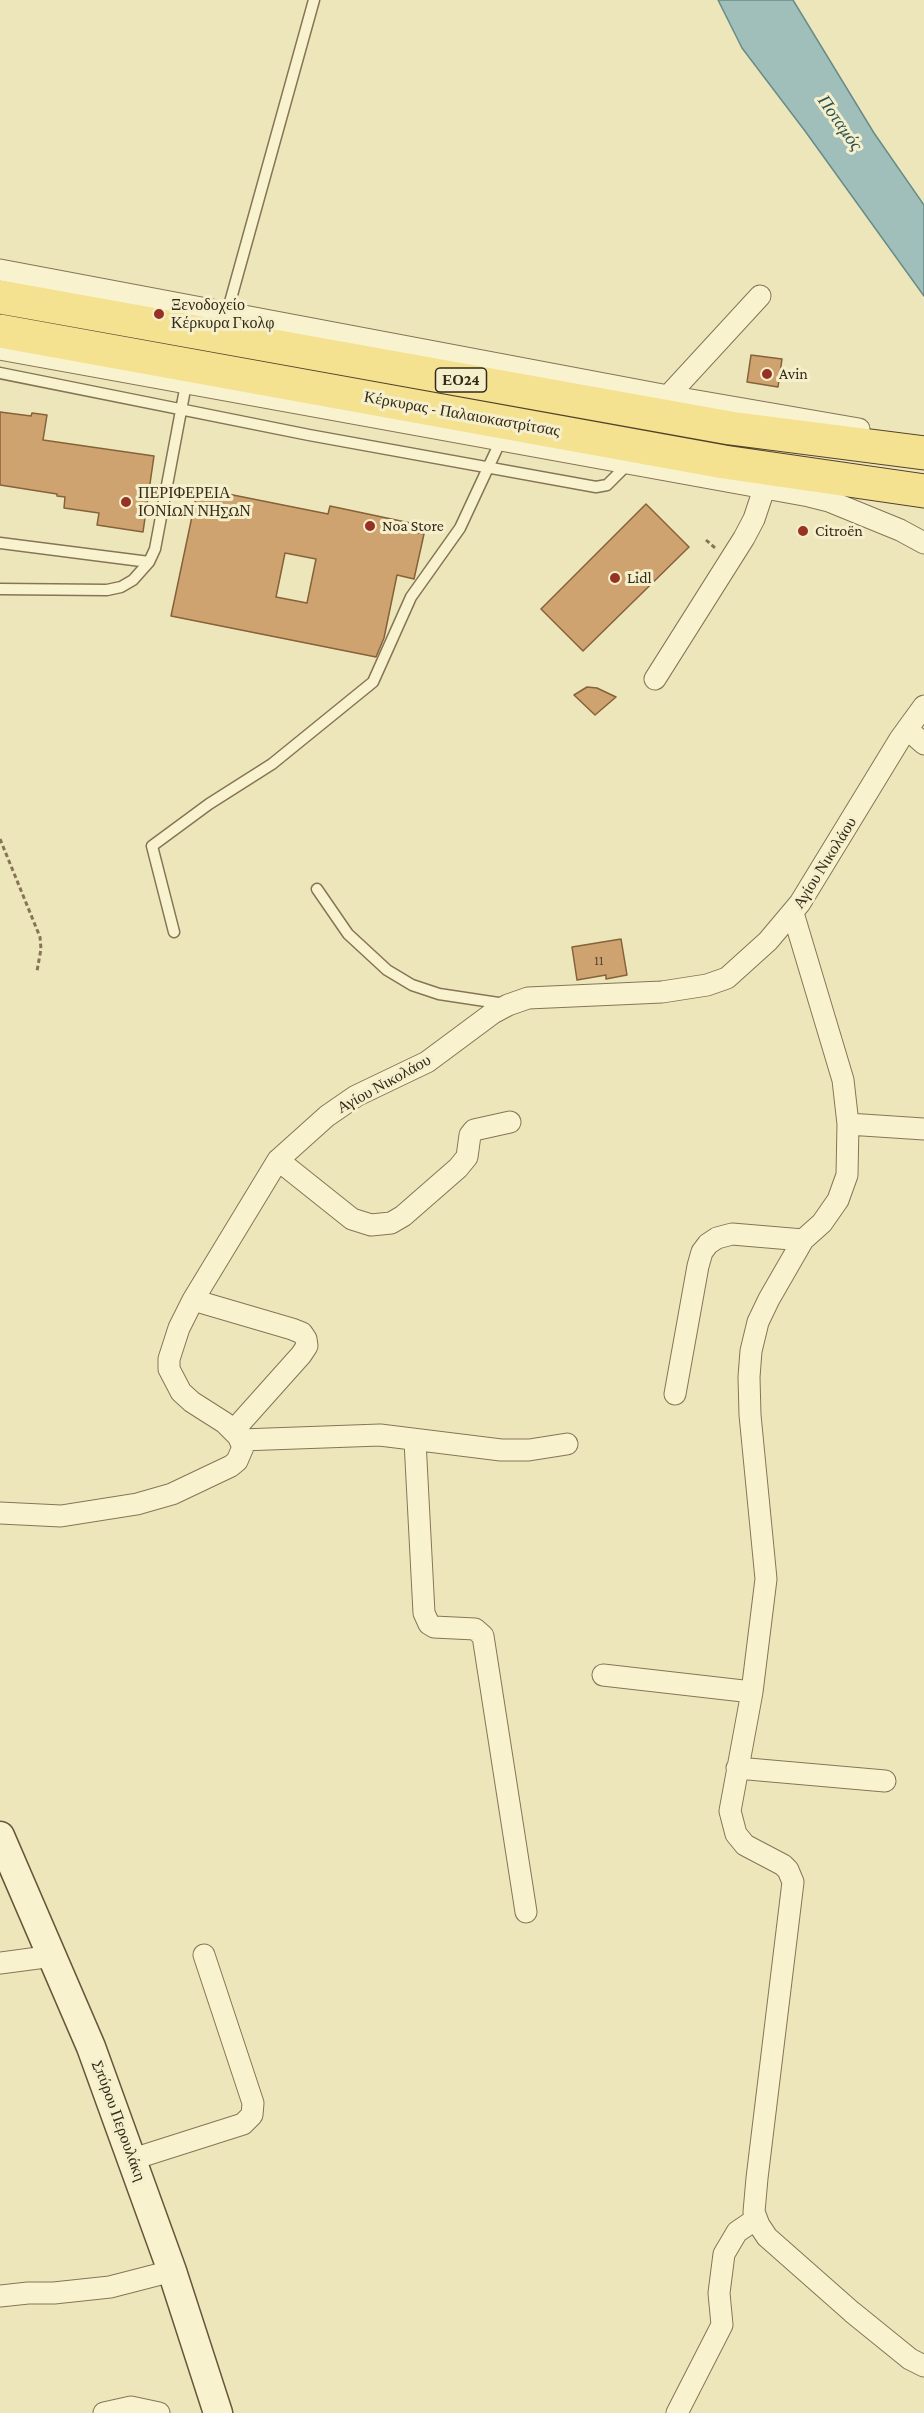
<!DOCTYPE html>
<html>
<head>
<meta charset="utf-8">
<style>
	body { margin:0 }
	canvas { display:block; background:#eee6bb }
</style>
</head>
<body>
<canvas width="924" height="2413"></canvas>
<script>
const c = document.querySelector('canvas').getContext('2d');
c.lineJoin = 'round';
function fill(path, color) {
  c.fillStyle = color;
  c.fill(path, 'evenodd');
}
function poly(rows) {
  const path = new Path2D();
  for (const r of rows) {
    path.moveTo(r[0], r[1]);
    for (let i = 2; i < r.length; i += 2) path.lineTo(r[i], r[i + 1]);
  }
  return path;
}
function stroke(path, color, width, dash) {
  c.strokeStyle = color;
  c.lineWidth = width;
  c.lineCap = dash ? 'butt' : 'round';
  c.setLineDash(dash || []);
  c.stroke(path);
}
function label(font, color, halo, rows, align = 'center') {
  c.font = font + ' "Crimson Pro",serif';
  c.lineWidth = 6;
  c.setLineDash([]);
  c.textBaseline = 'middle';
  c.strokeStyle = halo;
  c.fillStyle = color;
  for (const [text, x, y, turn = 0] of rows) {
    c.save();
    c.translate(x, y);
    c.rotate((+turn || 0) * Math.PI / 180);
    c.textAlign = isNaN(turn) ? turn : align;
    if (halo) c.strokeText(text, 0, 0);
    c.fillText(text, 0, 0);
    c.restore();
  }
}
const water = poly([
	[718,0,793,0,874,133,924,205,924,296,805,131,742,48,718,0]
]);
fill(water, '#a0bfba');
stroke(water, '#678c88', 1.5);
const building = poly([
	[751,355,782,359,778,387,747,382,751,355],
	[0,412,31,416,32,413,47,415,43,440,154,456,143,532,97,525,99,513,64,508,65,497,57,496,57,494,0,485,0,412],
	[198,488,328,514,330,506,415,524,414,532,424,534,414,579,397,575,384,638,376,657,171,616,198,488],
	[285,553,316,559,307,603,276,597,285,553],
	[646,504,689,547,583,651,541,609,646,504],
	[587,687,597,688,616,697,595,715,574,695,587,687],
	[621,939,627,975,606,979,606,975,577,980,572,947,621,939]
]);
fill(building, '#cea370');
stroke(building, '#85623a', 1.5);
const lane = poly([
	[227,313,314,0],
	[0,373,309,435,596,487,607,485,630,462],
	[0,543,149,562,155,549,186,384,188,383],
	[0,589,107,590,121,587,133,580,149,562],
	[317,889,348,934,387,970,412,985,439,994,505,1004],
	[174,932,152,846,209,804,272,764,373,682,411,597,460,528,501,440]
]);
const street = poly([
	[0,270,668,396,859,429],
	[0,349,809,496,829,501,900,530,924,543],
	[668,396,760,296],
	[655,679,744,538,754,519,765,486],
	[907,729,924,744],
	[848,1124,924,1129],
	[278,1160,352,1219,371,1225,391,1223,403,1216,458,1168,467,1157,470,1135,474,1130,510,1122],
	[803,1240,769,1299,758,1322,751,1351,749,1377,750,1415,766,1579,752,1692,730,1811,736,1834,745,1845,783,1865,788,1870,793,1882,757,2178,754,2212,759,2225,767,2237,852,2312,910,2359,924,2366],
	[193,1300,292,1329,302,1333,306,1339,307,1346,301,1355,234,1430],
	[675,1394,698,1266,702,1252,708,1244,717,1238,732,1234,803,1240,822,1223,838,1200,847,1175,848,1124,843,1080,793,913],
	[241,1440,380,1435,501,1450,529,1450,567,1444],
	[415,1441,424,1613,429,1624,434,1627,475,1629,483,1636,526,1912],
	[0,1513,61,1516,137,1504,172,1494,231,1466,237,1461,243,1447,238,1436,225,1423,192,1402,181,1392,169,1369,169,1359,179,1328,193,1300,278,1160,327,1116,356,1096,427,1062,493,1013,508,1005,528,998,662,992,707,985,727,978,768,941,800,903,900,739,924,706],
	[603,1675,752,1692],
	[737,1768,885,1781],
	[0,1963,53,1956],
	[133,2159,243,2124,252,2115,253,2103,204,1955],
	[0,2296,28,2293,54,2293,110,2287,172,2271],
	[104,2413,131,2407,159,2413],
	[677,2413,722,2325,719,2293,724,2254,737,2232,756,2219]
]);
const secondary = poly([
	[0,1836,91,2047,172,2271,218,2413]
]);
const primary = poly([
	[0,297,730,428,924,453],
	[0,331,724,462,924,491]
]);
stroke(lane, '#867555', 13);
stroke(street, '#867555', 23);
stroke(secondary, '#675639', 31);
stroke(primary, '#53422a', 35);
stroke(poly([
	[706,540,715,548],
	[0,839,40,937,41,949,37,971]
]), '#867555', 3, [4.5, 3]);
stroke(lane, '#f9f2ce', 10);
stroke(street, '#f9f2ce', 21);
stroke(secondary, '#f9f2ce', 28);
stroke(primary, '#f4e291', 33);
for (const [x, y, r, color] of [
	[159,314,6,"#963124"],
	[767,374,6,"#963124"],
	[126,502,6,"#963124"],
	[370,526,6,"#963124"],
	[803,531,6,"#963124"],
	[615,578,6,"#963124"]
]) {
  const dot = new Path2D();
  dot.arc(x, y, r, 0, 2 * Math.PI);
  c.fillStyle = color;
  c.fill(dot);
  stroke(dot, '#f6efcb', 2);
}
label('14px', '#5a4830', null, [
	["11",599,961]
]);
for (const [x, y, w] of [
	[461,380,51]
]) {
  const box = new Path2D();
  box.roundRect(x - w / 2, y - 12, w, 24, 4.5);
  c.fillStyle = '#f6efcb';
  c.fill(box);
  stroke(box, '#342a1a', 1.5);
}
label('bold 15px', '#342a1a', null, [
	["ΕΟ24",461,380]
]);
label('16px', '#342a1a', '#f6efcb', [
	["Ξενοδοχείο",171,305],
	["Κέρκυρα Γκολφ",171,323],
	["Avin",779,374],
	["ΠΕΡΙΦΕΡΕΙΑ",138,493],
	["ΙΟΝΙΩΝ ΝΗΣΩΝ",138,511],
	["Noa Store",382,526],
	["Citroën",815,531],
	["Lidl",627,578]
], 'left');
label('16px', '#342a1a', '#f6efcb', [
	["Κέρκυρας - Παλαιοκαστρίτσας",462,414,10],
	["Αγίου Νικολάου",825,863,-58],
	["Αγίου Νικολάου",384,1084,-29],
	["Σπύρου Περουλάκη",119,2121,70]
]);
label('italic 18px', '#295255', '#f6efcb', [
	["Ποταμός",840,123,55]
]);
</script>
</body>
</html>
